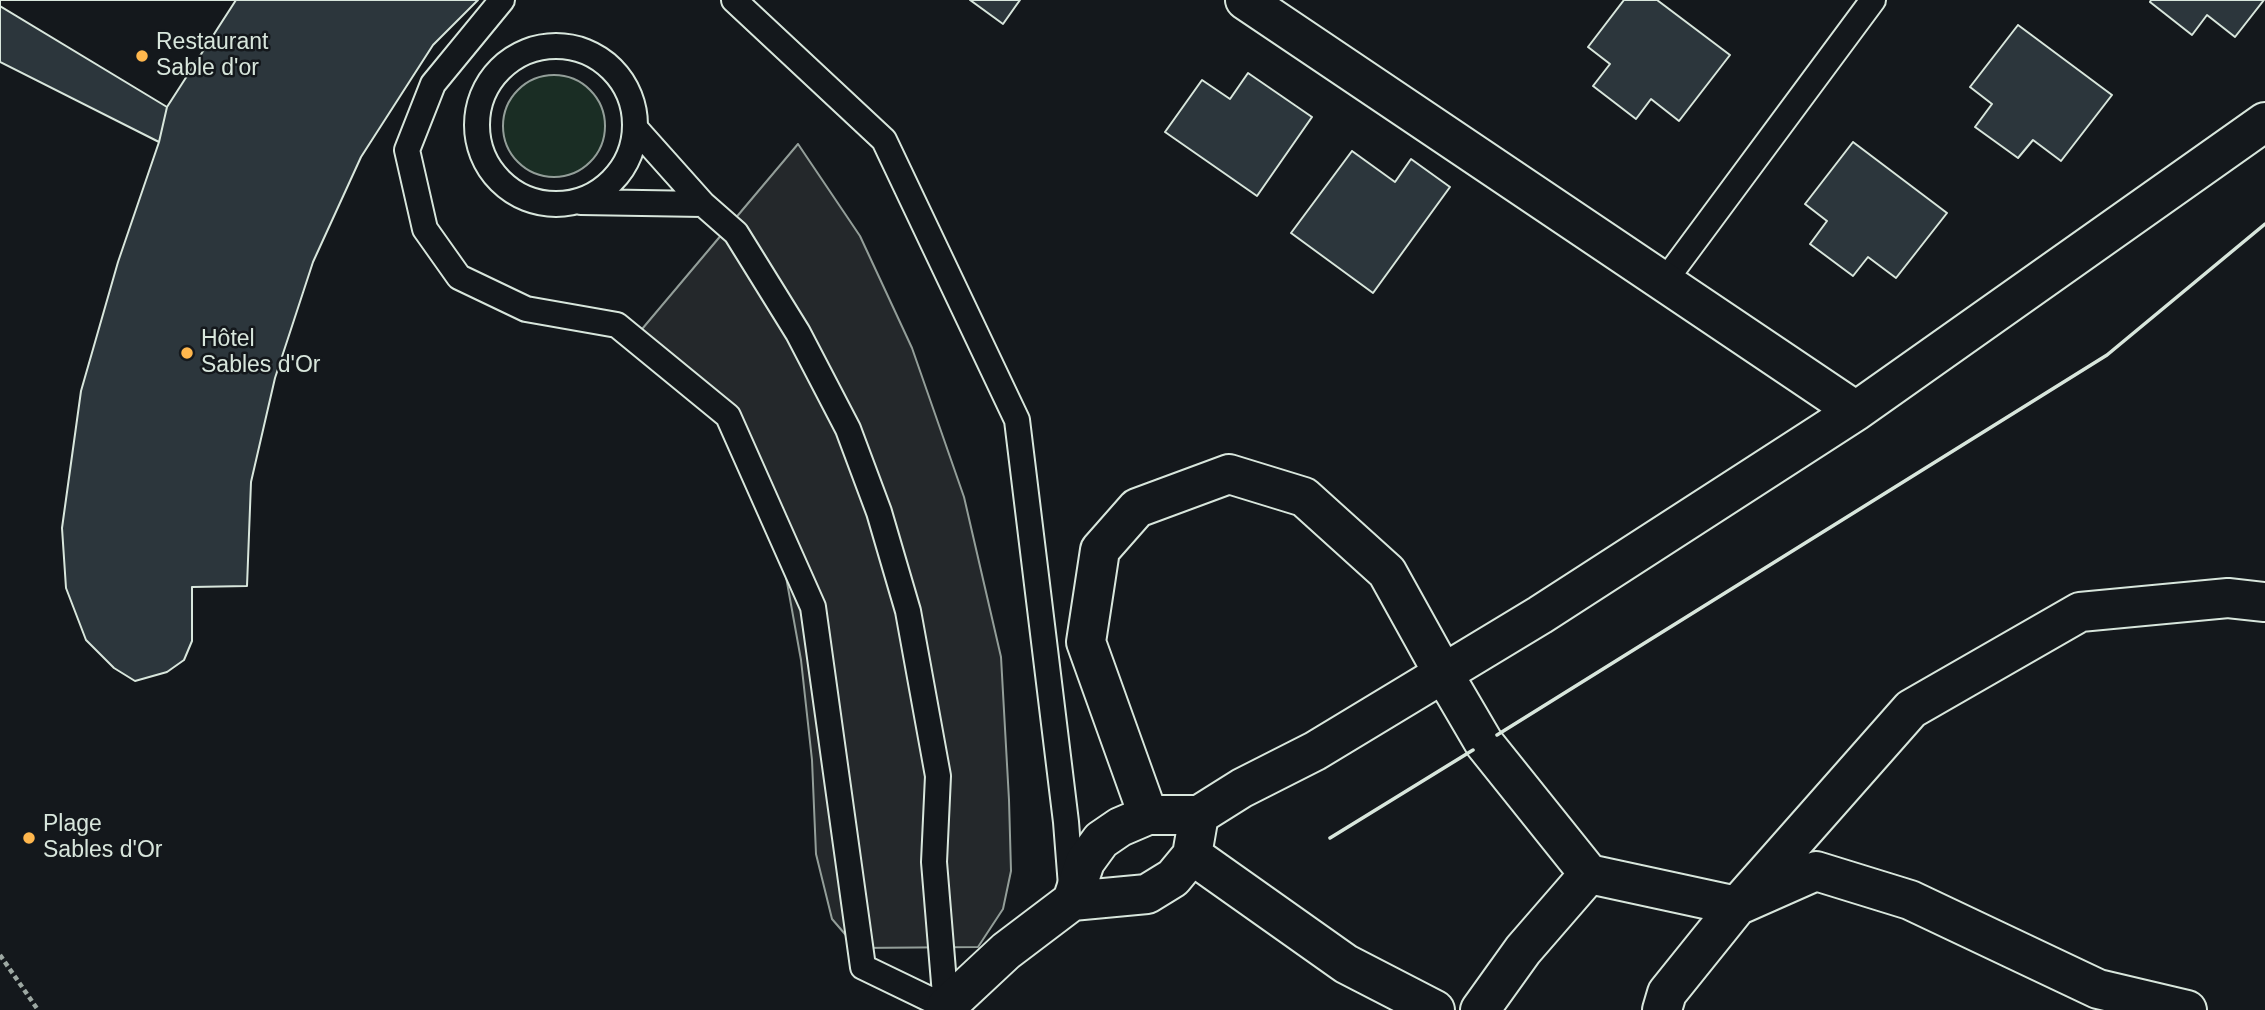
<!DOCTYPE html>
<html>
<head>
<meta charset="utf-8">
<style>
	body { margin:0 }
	canvas { display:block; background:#14181c }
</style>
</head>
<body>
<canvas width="2265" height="1010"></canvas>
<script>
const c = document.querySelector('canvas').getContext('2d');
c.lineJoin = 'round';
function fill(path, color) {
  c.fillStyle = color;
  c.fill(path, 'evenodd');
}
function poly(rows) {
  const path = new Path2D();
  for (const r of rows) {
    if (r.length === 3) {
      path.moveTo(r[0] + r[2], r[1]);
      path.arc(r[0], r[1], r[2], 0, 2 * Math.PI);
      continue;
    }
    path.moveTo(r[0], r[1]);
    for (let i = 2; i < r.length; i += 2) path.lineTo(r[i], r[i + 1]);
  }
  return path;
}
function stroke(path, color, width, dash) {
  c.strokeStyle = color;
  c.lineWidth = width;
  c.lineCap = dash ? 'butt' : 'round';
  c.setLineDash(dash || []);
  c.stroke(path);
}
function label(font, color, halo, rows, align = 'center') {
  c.font = font + ' Arial,sans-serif';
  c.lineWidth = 5;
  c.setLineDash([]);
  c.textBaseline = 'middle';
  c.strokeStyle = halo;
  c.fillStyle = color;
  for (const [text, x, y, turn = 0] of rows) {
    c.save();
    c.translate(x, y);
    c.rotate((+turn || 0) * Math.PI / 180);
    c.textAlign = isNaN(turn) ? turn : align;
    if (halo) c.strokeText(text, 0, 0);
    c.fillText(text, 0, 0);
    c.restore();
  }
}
const green = poly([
	[554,126,51]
]);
fill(green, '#1a2d24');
stroke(green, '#939e99', 2);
const parking = poly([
	[798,144,860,236,912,348,964,497,1001,657,1009,800,1011,871,1003,909,978,947,857,948,832,919,816,854,812,760,801,660,783,560,730,435,637,335,798,144]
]);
fill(parking, '#24282b');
stroke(parking, '#939e99', 2);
const building = poly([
	[0,0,236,0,167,107,159,142,0,62,0,0],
	[0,0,236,0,167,107,0,6,0,0],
	[236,0,478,0,433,45,361,157,313,262,275,378,251,482,247,586,192,587,192,641,184,660,167,672,135,681,114,668,86,640,66,588,62,528,81,391,118,262,159,142,167,107,236,0],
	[970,0,1020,0,1003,24,970,0],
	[1624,0,1657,0,1730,55,1679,121,1651,99,1636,119,1593,86,1610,64,1588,47,1624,0],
	[2151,0,2264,0,2235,37,2207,15,2192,35,2150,2,2151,0],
	[2018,25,2112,95,2061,161,2033,140,2018,158,1975,127,1992,104,1970,87,2018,25],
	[1248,73,1312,117,1257,196,1165,132,1202,80,1230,99,1248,73],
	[1853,142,1947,213,1896,278,1868,257,1853,276,1810,244,1827,221,1805,204,1853,142],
	[1352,151,1395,182,1411,159,1450,187,1373,293,1291,233,1352,151]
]);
fill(building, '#2c363c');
stroke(building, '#d8e6dc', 2);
const lane = poly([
	[502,0,433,84,407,150,425,229,459,277,526,309,617,325,728,416,813,607,863,967,946,1007],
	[734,0,884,140,1017,420,1066,822,1071,886],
	[556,125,79],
	[636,129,703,204,736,233,798,333,848,429,879,512,908,611,938,776,934,862,946,1007,945,1010],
	[581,202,703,204],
	[1664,282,1873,0]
]);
const street = poly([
	[1245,0,1856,411],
	[1148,815,1086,642,1100,550,1137,508,1229,474,1304,497,1387,572,1443,673,1484,743,1589,874,1737,906,1911,709,2080,612,2228,598,2265,602],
	[1199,815,1192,855,1173,878,1147,894,1072,901,1085,862,1101,840,1120,827,1148,815,1199,815,1242,788,1315,751,1540,615,1856,411,2265,122],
	[1192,855,1346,964,1435,1010],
	[946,1007,1006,951,1072,901],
	[1480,1010,1523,950,1589,874],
	[1662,1010,1667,993,1737,906,1816,871,1910,900,2098,989,2187,1010]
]);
stroke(lane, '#d8e6dc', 28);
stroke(street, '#d8e6dc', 42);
stroke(poly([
	[0,955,38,1010]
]), '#9da8a2', 4.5, [5, 3.5]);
stroke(lane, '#14181c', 24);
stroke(street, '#14181c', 38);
stroke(poly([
	[1497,735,2107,355,2265,224],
	[1330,838,1473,750]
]), '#d8e6dc', 3.5);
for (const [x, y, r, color] of [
	[142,56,7,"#ffb74d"],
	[187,353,7,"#ffb74d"],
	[29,838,7,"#ffb74d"]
]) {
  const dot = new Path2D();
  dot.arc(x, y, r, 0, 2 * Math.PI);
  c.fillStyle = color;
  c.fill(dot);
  stroke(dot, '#14181c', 2.5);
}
label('23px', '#d8e6dc', '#14181c', [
	["Restaurant",156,43],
	["Sable d'or",156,69],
	["Hôtel",201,340],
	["Sables d'Or",201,366],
	["Plage",43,825],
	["Sables d'Or",43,851]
], 'left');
</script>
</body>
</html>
